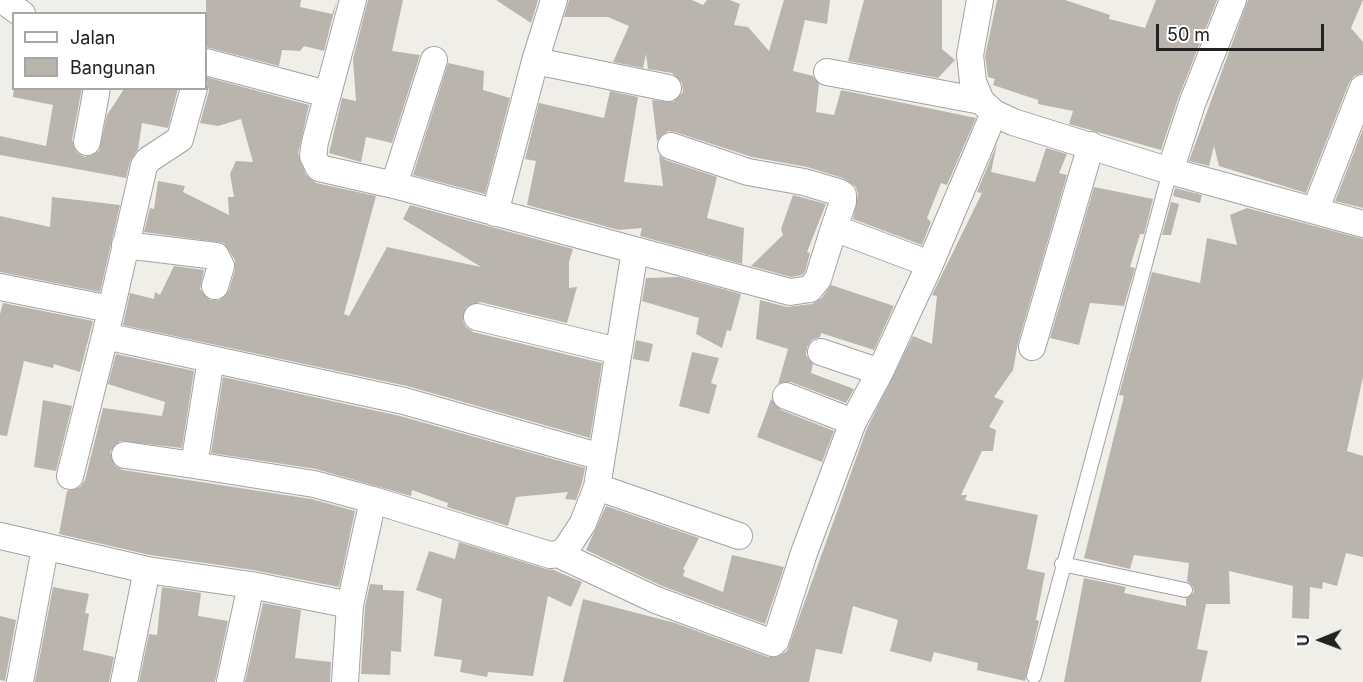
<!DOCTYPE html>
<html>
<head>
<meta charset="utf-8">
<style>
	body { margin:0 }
	#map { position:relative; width:1363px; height:682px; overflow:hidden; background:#f0eee8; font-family:Inter,sans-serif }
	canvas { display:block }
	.legend { position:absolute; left:12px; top:12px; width:195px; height:78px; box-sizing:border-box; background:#fff; border:2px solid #a6a6a6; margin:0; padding:8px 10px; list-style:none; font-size:18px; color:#212121 }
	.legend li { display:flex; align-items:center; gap:12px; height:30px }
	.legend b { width:30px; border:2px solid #a6a6a6 }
	.north { position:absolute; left:1291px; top:610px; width:60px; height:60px; -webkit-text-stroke:4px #fff; paint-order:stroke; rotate:269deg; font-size:16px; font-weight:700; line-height:24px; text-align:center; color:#212121 }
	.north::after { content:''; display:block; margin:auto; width:21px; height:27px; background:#212121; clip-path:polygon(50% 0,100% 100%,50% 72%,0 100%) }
	.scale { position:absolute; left:1156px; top:24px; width:168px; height:27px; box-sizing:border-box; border:3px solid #212121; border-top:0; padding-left:8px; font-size:18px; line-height:21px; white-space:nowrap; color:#212121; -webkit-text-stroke:4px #fff; paint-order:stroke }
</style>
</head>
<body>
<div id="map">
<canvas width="1363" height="682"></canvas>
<ul class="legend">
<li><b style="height:8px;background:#fff"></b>Jalan</li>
<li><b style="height:16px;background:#b9b4ae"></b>Bangunan</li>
</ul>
<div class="north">U</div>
<div class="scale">50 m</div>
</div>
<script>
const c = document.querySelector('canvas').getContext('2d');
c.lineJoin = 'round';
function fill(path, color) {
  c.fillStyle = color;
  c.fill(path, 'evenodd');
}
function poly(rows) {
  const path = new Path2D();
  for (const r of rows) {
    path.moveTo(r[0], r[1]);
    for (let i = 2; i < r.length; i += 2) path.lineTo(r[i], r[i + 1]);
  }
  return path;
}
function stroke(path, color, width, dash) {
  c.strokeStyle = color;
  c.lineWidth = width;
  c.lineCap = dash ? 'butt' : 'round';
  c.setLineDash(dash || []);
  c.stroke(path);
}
fill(poly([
	[206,0,301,0,300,7,332,14,337,0,324,51,304,46,300,51,282,50,279,66,206,47],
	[368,0,403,0,392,51,420,55,392,143,366,137,361,162,329,153,342,98,356,101,353,59],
	[496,0,538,0,531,23],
	[569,0,692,0,703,5,707,0,730,0,740,4,734,25,748,27,769,51,784,0,830,0,827,24,805,20,793,71,813,76,819,84,816,112,834,115,841,90,976,118,947,185,941,183,927,218,931,222,922,245,853,219,858,194,856,187,843,178,807,167,752,157,675,132,668,131,657,141,652,100,673,102,683,92,682,83,672,73,648,69,646,54,643,68,613,62,629,26,608,17,564,17],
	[864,0,942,0,942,49,955,60,938,78,848,61],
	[997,0,1065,0,1110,15,1109,19,1145,28,1156,0,1217,0,1179,96,1161,150,1069,124,1073,111,1038,104,1038,100,993,85,995,79,988,77,985,56],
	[1248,0,1363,0,1351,28,1363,42,1363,73,1354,76,1349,83,1306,193,1219,166,1214,146,1209,166,1189,161],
	[448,63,484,71,483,90,510,98,485,194,413,175],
	[206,77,309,105,298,154,306,175,316,183,376,196,344,314,349,316,387,247,481,267,403,219,410,205,573,249,569,262,569,288,577,287,567,323,480,302,466,307,463,321,466,327,473,332,602,363,590,438,407,386,123,325,130,293,154,299,155,292,160,295,174,266,204,270,200,289,210,300,219,300,229,290,235,270,235,260,224,243,144,232,150,208,154,209,158,181,185,186,183,192,229,215,228,197,234,197,230,174,236,161,253,162,241,119,218,126,200,123,209,91],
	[14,88,82,88,72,140,77,153,85,157,99,151,107,115,124,89,178,88,168,128,142,123,138,149,130,162,126,178,0,155,0,136,46,146,53,105,13,97],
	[610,91,638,97,624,182,663,186,659,155,666,160,717,177,707,218,744,228,742,264,640,236,642,228,619,230,527,205,536,161,525,159,539,103,604,118],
	[1363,129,1363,208,1335,201],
	[997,144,991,172,1035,182,1046,148,1067,154,1059,173,1067,175,1018,343,1013,370,994,397,1004,401,989,427,996,430,993,451,982,451,961,495,967,495,965,500,1038,515,1027,569,1045,573,1036,620,1039,621,1025,681,977,670,978,663,934,652,931,662,890,651,898,620,853,606,842,654,816,649,809,682,563,682,583,599,675,623,768,657,777,657,787,651,867,428,913,336,932,344,937,296,932,295,982,193,977,192],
	[1094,187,1153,199,1144,234,1140,234,1130,267,1135,268,1124,306,1090,303,1079,345,1050,338],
	[1175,188,1202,195,1200,203,1173,196],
	[793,195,826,204,807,252,810,253,805,272,802,275,791,277,751,266,783,235,781,229],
	[52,197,120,205,100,292,0,272,0,216,50,227],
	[1171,202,1179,204,1171,235,1162,235],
	[1247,208,1363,239,1363,377,1347,451,1363,456,1363,557,1346,553,1337,586,1323,582,1322,589,1310,587,1309,619,1292,618,1293,586,1229,571,1230,604,1206,604,1197,649,1208,651,1201,682,1064,682,1084,578,1126,587,1124,593,1186,606,1186,599,1194,592,1193,587,1187,581,1189,563,1134,555,1130,569,1084,558,1124,396,1119,395,1152,272,1200,283,1207,238,1237,245,1230,215],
	[679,277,741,294,731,331,727,330,722,348,696,334,699,318,642,301,646,278],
	[831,285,894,306,874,350,821,333,820,337,812,340,807,347,806,355,813,364,811,373,854,389,846,403,791,382,778,384,788,349,756,339,760,300,787,307,812,304,822,298],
	[3,303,93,321,80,372,54,364,53,368,24,361,7,436,0,435,0,314],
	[636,340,653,344,649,362,633,359],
	[692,352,719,358,711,383,717,385,709,414,679,406],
	[116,354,194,371,182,448,120,441,110,452,115,466,123,470,311,499,355,511,339,587,253,570,150,555,59,534,67,491,80,487,85,480,103,408,162,416,165,402,108,384],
	[223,377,400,416,585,468,582,483,576,500,565,499,568,492,516,497,508,526,447,507,448,503,412,490,411,496,316,469,211,453],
	[771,399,781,410,834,431,822,462,757,437],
	[43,400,72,406,56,471,34,467],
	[606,506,699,538,683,569,685,570,683,576,723,592,732,555,784,567,765,624,662,586,586,550],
	[459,542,546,569,554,570,582,582,571,607,548,596,533,676,488,672,487,677,460,672,462,660,434,656,442,599,416,590,429,551,455,559],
	[370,584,383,585,383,590,404,591,401,652,391,651,390,675,361,674,365,607],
	[53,587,89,594,85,613,89,614,83,650,114,657,109,682,35,682],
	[162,587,201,593,198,616,228,621,215,682,139,682,149,634,157,635],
	[263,603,301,610,295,658,331,662,330,682,245,682],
	[0,616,16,620,5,681,0,680]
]), '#b9b4ae');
const lane = poly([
	[1062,564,1185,590],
	[1034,676,1170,171]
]);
const street = poly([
	[2,0,22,14],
	[353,0,315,142,313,156,319,168,394,185,790,292,810,289,818,279,834,228,930,264],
	[980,0,970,55,973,82,981,101,994,113,1013,122,1170,171,1363,224],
	[535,61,668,88],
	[206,62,327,94],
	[827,72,981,101],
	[194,88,180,139,148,160,144,166,105,336,211,359,194,465,314,484,373,500,350,605],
	[87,142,97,88],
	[671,146,748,172,804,182,838,192,843,195,843,202,834,228],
	[1170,171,1193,101,1233,0],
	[394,185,434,60],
	[1315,211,1363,88],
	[495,213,535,61,554,0],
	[125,245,216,256,221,266,215,286],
	[0,287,110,309],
	[477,317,618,351],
	[1032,347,1091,145],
	[821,352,880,372],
	[211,359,404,401,601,457],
	[786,396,853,422],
	[125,455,194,465],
	[70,476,105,336],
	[597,487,739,536],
	[373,500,550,555,558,554,656,600,773,643,776,640,804,553,853,422,880,372,930,264,994,113],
	[0,536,147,570,251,585,350,605,345,682],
	[558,554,566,549,583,523,597,487,635,250],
	[20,682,45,548],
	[124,682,147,570],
	[230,682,251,585]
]);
stroke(lane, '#a2a2a2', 16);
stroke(street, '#a2a2a2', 28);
stroke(lane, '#fff', 14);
stroke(street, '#fff', 26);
</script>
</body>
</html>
